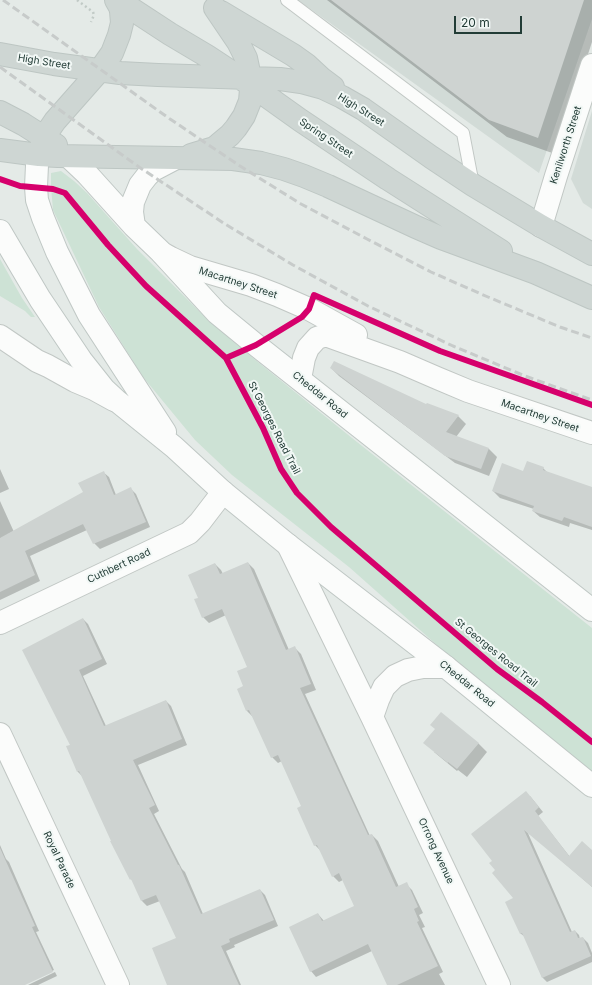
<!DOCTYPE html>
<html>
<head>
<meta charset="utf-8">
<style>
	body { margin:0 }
	#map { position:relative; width:592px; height:985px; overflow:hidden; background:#e4eae7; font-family:Inter,sans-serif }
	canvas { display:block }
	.scale { position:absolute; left:454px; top:16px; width:68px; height:18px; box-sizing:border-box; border:2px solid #223c36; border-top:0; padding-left:5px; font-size:12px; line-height:14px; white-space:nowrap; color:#223c36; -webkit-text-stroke:3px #f2f8f6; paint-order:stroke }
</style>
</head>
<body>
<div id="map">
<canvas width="592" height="985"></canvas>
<div class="scale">20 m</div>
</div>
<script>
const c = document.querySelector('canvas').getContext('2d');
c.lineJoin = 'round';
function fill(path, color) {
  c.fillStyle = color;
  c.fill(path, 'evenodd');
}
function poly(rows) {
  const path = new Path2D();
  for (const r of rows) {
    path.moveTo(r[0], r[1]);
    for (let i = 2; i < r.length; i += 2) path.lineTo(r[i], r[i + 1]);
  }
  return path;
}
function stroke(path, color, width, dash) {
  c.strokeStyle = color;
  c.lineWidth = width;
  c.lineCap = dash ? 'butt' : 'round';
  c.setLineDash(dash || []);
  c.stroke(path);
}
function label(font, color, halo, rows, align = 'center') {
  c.font = font + ' Inter,sans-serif';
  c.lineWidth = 4;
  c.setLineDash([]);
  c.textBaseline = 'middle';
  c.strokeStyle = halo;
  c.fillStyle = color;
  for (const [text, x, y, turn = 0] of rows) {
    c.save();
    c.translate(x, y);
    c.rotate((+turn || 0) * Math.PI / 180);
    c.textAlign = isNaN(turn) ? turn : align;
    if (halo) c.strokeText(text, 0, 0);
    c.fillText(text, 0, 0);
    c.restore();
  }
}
fill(poly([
	[298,0,592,0,592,19,539,173],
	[592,111,592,209,583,203,571,179]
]), '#d2dbd7');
fill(poly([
	[61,171,74,181,87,193,137,249,209,321,248,354,311,405,357,442,592,628,592,775,438,646,349,567,232,475,195,440,143,377,99,307,53,210,51,187,51,173],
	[0,259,22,298,35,317,31,317,25,311,0,296]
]), '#cde2d5');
fill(poly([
	[327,0,592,0,592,42,555,154,507,137],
	[331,368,427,405,458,416,466,424,456,437,489,449,497,457,489,476,455,463,339,376],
	[543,468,548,473,592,488,592,530,570,523,569,527,540,517,533,511,534,509,500,498,493,491,524,472],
	[0,469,9,489,0,493],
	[103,472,109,477,116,495,131,489,136,494,150,527,100,549,94,543,87,530,30,556,40,581,0,600,0,501,14,532,85,493],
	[248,563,254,569,289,650,295,648,301,654,316,690,305,694,370,836,372,835,378,841,399,887,406,884,412,890,423,913,419,915,425,927,422,928,443,972,439,974,445,985,388,985,372,951,316,977,311,971,318,914,324,921,355,907,343,880,339,882,333,876,321,851,315,845,302,807,282,761,278,763,272,757,253,717,247,711,244,687,248,667,226,615,209,623,203,617,199,598,215,564,221,570,223,574],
	[83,619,88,624,107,664,83,676,106,726,166,701,171,706,187,745,138,765,159,811,154,814,182,869,185,872,203,914,260,890,265,895,278,926,234,945,235,947,226,951,241,985,172,985,177,939,160,901,147,906,142,901,133,881,131,879,82,776,78,772,67,747,71,745],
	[478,743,487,752,467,777,458,770,457,771,434,752],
	[530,796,543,812,538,816,570,857,592,851,592,887,527,831,572,932,575,931,579,935,580,939,583,938,588,943,592,953,592,962,547,982,542,977,525,937,520,933,515,898,497,871],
	[0,845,6,859,9,862,39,931,36,932,54,970,23,985,0,985],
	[55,972,57,976,38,985,28,985]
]), '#0003');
fill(poly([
	[331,0,584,0,538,138,489,120],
	[334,361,426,404,427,403,459,415,446,432,489,448,481,469,445,456,330,368],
	[527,461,544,467,543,470,592,487,592,527,564,517,562,521,532,511,534,506,492,491,502,463,523,471],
	[104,471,114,495,131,487,146,522,93,544,83,524,25,551,35,575,0,592,0,538,83,492,78,483],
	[248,562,286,650,295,646,311,684,300,688,368,835,372,834,396,887,407,882,418,907,414,909,419,921,417,922,438,966,397,985,387,985,368,944,310,972,289,927,318,913,322,921,354,906,339,873,332,877,317,845,314,846,297,808,301,806,278,755,271,758,249,710,246,711,237,689,243,686,237,671,247,667,222,609,202,618,194,599,198,598,188,575,215,563,220,574],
	[83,618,102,659,79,670,104,726,166,700,182,739,133,760,155,805,149,808,178,865,179,865,201,914,260,889,274,920,229,939,230,942,221,946,239,985,167,985,152,948,176,938,156,895,141,901,131,879,130,880,110,841,111,841,79,771,77,772,66,746,70,745,22,650],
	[441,712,479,743,457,769,448,762,448,763,423,743,435,729,430,725],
	[526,791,539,807,535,811,569,856,582,841,592,850,592,887,524,830,570,932,575,930,578,938,583,937,591,956,542,978,522,933,520,934,505,902,513,898,492,873,495,870,489,863,492,861,471,834],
	[0,848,35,926,32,927,53,972,25,985,0,985]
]), '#ced3d1');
const lane = poly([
	[287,0,463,133,473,185]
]);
const street = poly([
	[541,226,556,176,592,65],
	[162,253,171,258,190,267,251,285,277,295,309,309,356,335],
	[0,336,37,361,48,366,75,381,94,389,114,400],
	[300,379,304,358,308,348,317,338,323,336,328,336,400,362,437,378,468,391,592,433],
	[288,545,372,717,499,985],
	[0,623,189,533,200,522,223,492],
	[372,717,378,700,384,687,395,676,408,670,423,667,446,667],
	[0,734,118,985]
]);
const secondary = poly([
	[39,155,37,165,36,187,37,200,43,218,57,252,89,315,165,432],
	[69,157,87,174,134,226,160,251,217,313,256,345,592,610],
	[134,226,132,212,133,202,140,185,147,176,153,170,174,159],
	[0,231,40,299,81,360,104,389,117,401,174,447,223,492,288,545,446,667,592,786]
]);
const primary = poly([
	[118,0,170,34,207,56,251,85,300,120,388,179,501,251],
	[221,12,293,55,307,65,321,78,333,87],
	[0,54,54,64,120,73,158,75,280,79,301,82,323,88,342,97,363,109,431,157,473,185,541,226,592,254],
	[0,112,23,124,56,145],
	[0,150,39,155,58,156,233,159,261,163,284,169,304,176,328,186,416,227,441,238,536,273,592,298],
	[39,155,44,137,55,121,100,70,112,53,119,35,122,23,121,11,120,7,116,0],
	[191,155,214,148,218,145,230,135,236,128,244,116,250,101,251,89,250,77,246,58,238,42,215,8]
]);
stroke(lane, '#c1c7c4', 14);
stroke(street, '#c1c7c4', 24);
stroke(secondary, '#bfc7c4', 24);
stroke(primary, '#bdc6c3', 24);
stroke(poly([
	[77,0,93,12,94,15,91,22]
]), '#c1cac6', 2.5, [2, 3]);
stroke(lane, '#fbfcfb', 12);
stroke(street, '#fbfcfb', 22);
stroke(secondary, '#fbfcfb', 22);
stroke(primary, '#ced6d3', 22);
stroke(poly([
	[3,0,170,119,240,166,301,204,367,239,431,272,488,297,560,327,592,338],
	[0,67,139,167,225,224,293,265,368,306,453,346,525,376,592,400]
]), '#c7cbca', 3, [8, 4]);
stroke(poly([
	[0,179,20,186,53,189,65,193,108,245,146,286,226,358,263,428,281,469,297,493,331,527,497,669,542,702,592,742],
	[226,358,256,345,302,317,309,309,314,295,440,351,592,405]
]), '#d6006c', 6);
label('10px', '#223c36', '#f2f8f6', [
	["High Street",44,62,9],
	["High Street",361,110,32],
	["Spring Street",326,138,34],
	["Kenilworth Street",566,145,-72],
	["Macartney Street",238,283,18],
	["Cheddar Road",320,395,39],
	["Macartney Street",540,416,19],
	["St Georges Road Trail",274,428,63],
	["Cuthbert Road",119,566,-25],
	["St Georges Road Trail",496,653,39],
	["Cheddar Road",467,684,39],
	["Orrong Avenue",436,851,65],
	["Royal Parade",59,860,65]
]);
</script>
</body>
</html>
